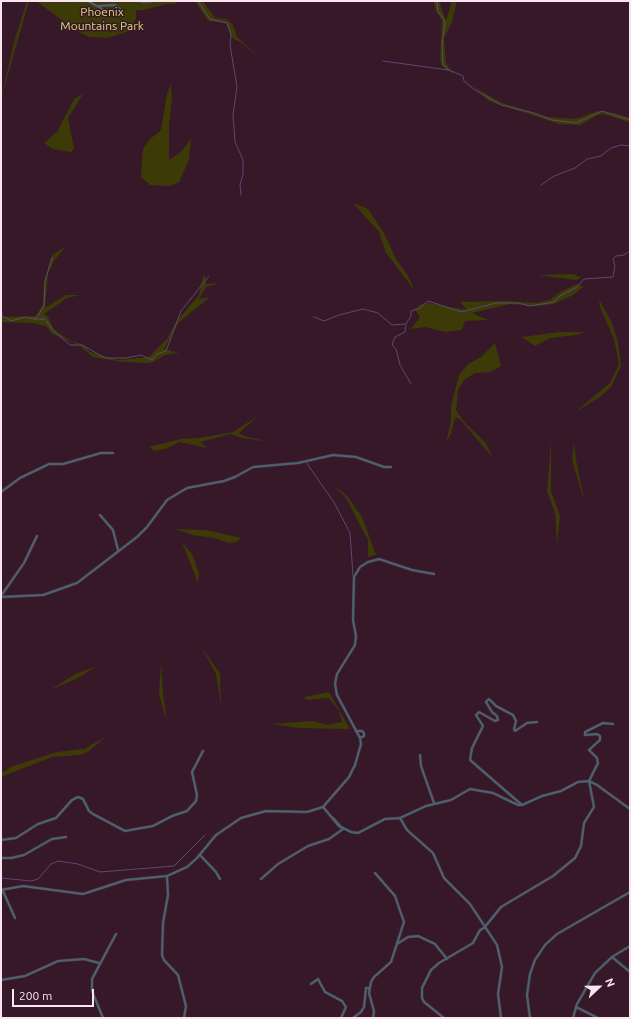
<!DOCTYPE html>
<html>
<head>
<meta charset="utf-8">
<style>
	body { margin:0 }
	#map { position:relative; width:631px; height:1019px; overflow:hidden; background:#371829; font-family:Ubuntu,sans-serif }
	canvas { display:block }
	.frame { position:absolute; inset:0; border:2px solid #fae4ef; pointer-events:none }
	.north { position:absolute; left:579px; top:967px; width:40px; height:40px; -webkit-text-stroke:3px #371829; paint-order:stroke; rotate:68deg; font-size:11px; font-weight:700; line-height:16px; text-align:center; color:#fae4ef }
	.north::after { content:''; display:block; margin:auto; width:14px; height:18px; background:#fae4ef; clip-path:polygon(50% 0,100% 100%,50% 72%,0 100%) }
	.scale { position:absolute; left:12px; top:989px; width:82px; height:18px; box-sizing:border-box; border:2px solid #fae4ef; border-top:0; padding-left:5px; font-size:12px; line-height:14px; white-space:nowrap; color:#fae4ef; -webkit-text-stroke:3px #371829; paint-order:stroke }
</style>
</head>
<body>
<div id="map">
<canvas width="631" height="1019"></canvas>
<div class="frame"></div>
<div class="north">N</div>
<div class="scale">200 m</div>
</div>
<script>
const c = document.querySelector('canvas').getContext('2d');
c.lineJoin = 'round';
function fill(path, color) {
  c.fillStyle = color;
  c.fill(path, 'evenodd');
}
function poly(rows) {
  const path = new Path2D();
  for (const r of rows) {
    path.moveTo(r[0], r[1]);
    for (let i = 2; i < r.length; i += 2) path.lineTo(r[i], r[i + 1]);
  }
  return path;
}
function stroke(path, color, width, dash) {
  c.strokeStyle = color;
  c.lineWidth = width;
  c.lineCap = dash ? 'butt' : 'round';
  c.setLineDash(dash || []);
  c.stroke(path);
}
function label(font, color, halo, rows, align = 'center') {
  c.font = font + ' Ubuntu,sans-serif';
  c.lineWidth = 3;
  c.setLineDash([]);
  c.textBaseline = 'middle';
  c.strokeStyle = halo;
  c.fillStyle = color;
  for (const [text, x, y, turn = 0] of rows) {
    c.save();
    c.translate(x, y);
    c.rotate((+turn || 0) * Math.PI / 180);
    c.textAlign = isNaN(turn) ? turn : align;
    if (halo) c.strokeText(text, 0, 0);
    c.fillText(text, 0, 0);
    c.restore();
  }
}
fill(poly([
	[27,1,29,1,1,99,14,42],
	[36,1,146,2,181,1,174,4,166,4,144,10,136,10,136,19,129,31,108,38,89,37,75,30],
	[195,1,203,1,215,18,226,19,233,25,237,37,261,59,243,44,231,37,226,23,208,21],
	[434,1,439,1,446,21,452,1,457,1,452,22,444,38,446,63,454,75,442,66,440,60,442,20,435,9],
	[171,84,172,99,169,125,169,160,181,152,191,139,189,160,179,182,170,186,150,185,141,177,143,149,149,140,161,130,167,94],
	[474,87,502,103,548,117,576,119,597,111,614,113,630,118,630,123,604,114,598,115,580,125,559,124,489,101],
	[83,94,68,118,74,149,71,152,53,149,44,143,57,132,74,99],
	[353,203,368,209,384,233,396,259,408,276,415,291,386,253,379,232],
	[66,246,54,261,48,274,45,308,66,295,80,295,67,298,44,314,48,317,54,330,71,341,82,344,90,352,118,360,149,357,167,339,176,322,199,295,203,277,205,275,206,284,220,283,206,287,199,299,210,297,178,323,164,349,179,353,165,355,153,362,147,363,123,362,93,357,79,345,52,334,46,326,33,323,1,322,1,317,36,316,43,304,44,282,52,255],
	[574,274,581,278,576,280,538,275],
	[577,284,583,287,573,295,554,304,536,306,510,304,472,313,488,320,465,321,462,330,445,332,425,327,411,329,420,317,415,310,421,304,428,303,467,310,460,302,506,301,537,303,550,300,560,292],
	[599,299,612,323,618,342,621,366,611,387,600,397,575,412,610,383,619,364,614,339,600,307],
	[560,332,585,332,577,335,550,338,535,346,521,337],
	[495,343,501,366,490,372,475,373,464,380,458,390,456,410,465,423,485,442,493,458,459,418,455,418,451,434,446,442,451,421,451,406,459,375,468,364,481,357],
	[258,416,239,433,247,437,270,442,242,438,231,434,200,442,207,448,180,442,165,449,154,451,149,447,181,439,199,438,233,432],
	[551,440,551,491,560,516,557,544,555,512,547,492],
	[574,442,576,460,585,503,572,460],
	[332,484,347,496,362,517,376,555,368,557,368,540,346,498],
	[175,529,206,530,241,538,237,542,229,543,214,538,192,535],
	[182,542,192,554,199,573,198,583],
	[201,646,220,674,221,705,216,674],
	[161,662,163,693,167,723,159,694],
	[96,667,78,678,50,690,77,673],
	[329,692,350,729,299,728,272,724,313,721,328,725,342,722,339,711,329,698,307,700,304,697],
	[105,737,88,752,79,755,52,757,1,777,1,773,13,766,57,752,84,749]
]), '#3c3a06');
stroke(poly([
	[138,1,144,3,158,1],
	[198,1,210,19,227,23,231,34,230,45,237,87,233,115,235,142,243,160,243,174,240,185,241,195],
	[437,1,438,12,444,19,445,23,442,44,443,64,447,69,463,76,464,81,475,90,501,105,534,113,552,120,576,123,602,111,630,120],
	[383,61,448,70],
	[541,185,554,176,575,168,587,159,601,156,611,148,621,145,630,146],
	[1,305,2,314],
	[1,315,11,321,25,317,35,319,39,314,44,306,45,281,52,258],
	[314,317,324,321,339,315,363,309,378,313,392,325,406,324,411,316,411,311,420,308,428,301,461,312,496,303,518,303,530,306,554,302,560,296,577,287,584,279,613,277,615,266,613,259,616,256,624,255,630,251],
	[35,319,45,319,54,331,70,345,82,345,105,358,126,358,141,355,152,360,157,354,166,351,181,311,209,276],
	[406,325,405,332,395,337,392,345,396,349,400,365,411,384],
	[306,462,335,504,350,533,353,576],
	[1,878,31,881,38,879,51,864,58,861,78,864,100,872,174,866,205,835]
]), '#5a4b70', 1);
const street = poly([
	[88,1,109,13,116,15,119,12,120,9,115,5,98,6],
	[1,492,20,478,49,464,63,464,101,453,113,453],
	[100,515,113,530,118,550],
	[1,596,24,563,37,536],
	[1,597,43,595,77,583,137,537,147,527,167,500,187,488,224,481,235,477,253,467,298,463,333,455,356,457,384,467,391,467],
	[356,731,362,731,364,733,364,736,360,738],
	[420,755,421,766,434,803],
	[522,805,470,760,472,748,483,726,476,715,479,712,495,721,498,720,497,716,492,712,486,702,489,699,496,706,513,715,516,721,514,729,515,731,527,723,537,722],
	[323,807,339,826,351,832,358,833,385,819,400,818,426,806,451,800,470,789,493,793,518,805,522,805,542,796,561,791,578,782,589,781,597,785,630,809],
	[333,818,342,828],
	[400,818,407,830,433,853,444,878,470,904,497,945,502,967,498,994,501,1018],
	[1,840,16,838,38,824,56,818,72,800,78,797,83,799,89,811,93,814,125,831,153,826,172,816,187,811,196,801,197,795,192,772,203,751],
	[200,855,216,872,220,879],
	[1,858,11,858,24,855,52,839,66,837],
	[167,876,168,895,163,923,162,955,164,960,178,975,186,1006,184,1018],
	[261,879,278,864,308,846,329,839,343,829],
	[2,889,15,918],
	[1,890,23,886,83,894,126,880,167,876,187,867,197,858,216,835,241,818,266,811,307,812,323,807,349,777,355,765,361,744,360,738,337,695,335,684,337,674,355,645,356,636,353,620,354,577,360,567,368,562,379,559,412,570,434,574],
	[397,944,408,937,418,936,435,944,447,959],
	[612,957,630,972],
	[1,980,25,976,58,961,84,959,99,963],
	[311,984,318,979,325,992,342,1001,346,1007,341,1018],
	[576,1007,598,1018],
	[103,1018,92,991,92,979,116,934],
	[353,1018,361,1012,364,1007,366,988,369,988],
	[373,1018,374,1011,369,993,371,982,374,977,391,962,404,922,395,896,375,873],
	[444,1018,424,1002,422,998,422,988,431,970,439,963,473,943,480,930,484,928,501,907,553,876,575,858,581,846,584,823,594,807,589,781,598,763,597,758,589,750,600,740,600,736,597,734,585,735,585,732,603,723,613,724],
	[530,1018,527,995,530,974,535,960,545,945,557,934,630,892],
	[573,1018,577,1004,595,973,612,957,630,946]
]);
stroke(street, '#523545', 3);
stroke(street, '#476470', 2);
label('12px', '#dbd87a', '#371829', [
	["Phoenix",102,12],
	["Mountains Park",102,26]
]);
</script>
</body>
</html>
